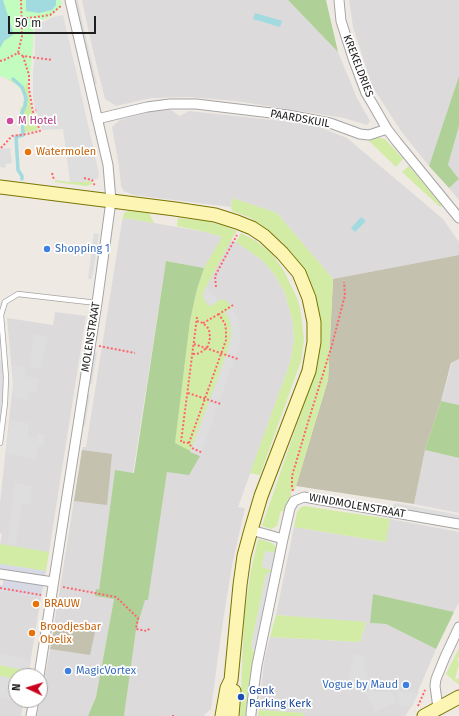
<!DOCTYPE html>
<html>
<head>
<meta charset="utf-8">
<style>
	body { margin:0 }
	#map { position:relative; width:459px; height:716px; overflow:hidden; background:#efe9e3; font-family:"Fira Sans",sans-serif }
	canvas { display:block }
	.north { position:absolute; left:8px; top:668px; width:40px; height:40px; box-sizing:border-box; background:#fff; border:1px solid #a5a5a5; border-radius:50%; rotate:274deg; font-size:11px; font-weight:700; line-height:16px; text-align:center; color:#1e1e1e }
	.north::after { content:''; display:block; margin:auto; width:14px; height:18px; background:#cb001d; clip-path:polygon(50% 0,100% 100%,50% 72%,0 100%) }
	.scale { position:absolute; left:8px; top:16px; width:88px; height:18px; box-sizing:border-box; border:2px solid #1e1e1e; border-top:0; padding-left:5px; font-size:12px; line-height:14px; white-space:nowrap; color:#1e1e1e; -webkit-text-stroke:3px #fff; paint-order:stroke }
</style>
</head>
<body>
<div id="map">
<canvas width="459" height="716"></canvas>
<div class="north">N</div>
<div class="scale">50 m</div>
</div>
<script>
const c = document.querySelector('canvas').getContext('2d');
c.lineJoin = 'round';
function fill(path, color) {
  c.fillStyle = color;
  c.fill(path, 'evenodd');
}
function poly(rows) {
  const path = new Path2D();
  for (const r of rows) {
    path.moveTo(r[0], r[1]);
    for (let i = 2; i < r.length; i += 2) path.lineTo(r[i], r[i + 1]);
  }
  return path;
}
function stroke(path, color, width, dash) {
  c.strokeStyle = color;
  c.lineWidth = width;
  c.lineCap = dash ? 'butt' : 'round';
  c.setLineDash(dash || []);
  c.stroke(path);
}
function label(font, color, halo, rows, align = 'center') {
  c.font = font + ' "Fira Sans",sans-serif';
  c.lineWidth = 3.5;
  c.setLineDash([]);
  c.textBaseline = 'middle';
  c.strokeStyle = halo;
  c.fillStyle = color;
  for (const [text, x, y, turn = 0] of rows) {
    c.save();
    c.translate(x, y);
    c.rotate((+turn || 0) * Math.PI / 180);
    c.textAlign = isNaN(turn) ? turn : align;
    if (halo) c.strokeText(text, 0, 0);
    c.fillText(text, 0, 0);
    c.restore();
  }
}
fill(poly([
	[82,0,288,0,338,52,357,98,370,121,367,125,344,118,236,101,189,97,151,98,116,106,105,99,90,38],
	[349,0,459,0,459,76,429,166,401,131,372,86,353,27],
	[171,110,180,116,189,111,301,123,322,128,347,138,443,219,459,242,459,255,333,279,277,213,232,198,231,207,133,195,124,191,121,186,119,166,112,127,120,120,152,111],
	[459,126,459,200,449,188,459,179,448,165],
	[125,218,206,232,231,240,239,243,262,260,275,275,285,293,293,323,294,341,290,363,238,507,245,508,232,565,222,628,211,709,205,714,204,716,124,716,136,629,145,599,148,599,167,472,175,443,182,385,197,289,204,268,166,261,133,473,115,470,99,590,95,596,114,599,96,697,88,716,37,716,50,651,82,450,83,447,86,447,122,221],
	[55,312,86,316,46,571,0,564,0,545,2,534,0,533,0,503,13,384,7,318,53,325],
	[459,359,459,405,441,401,452,363],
	[425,450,459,458,459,513,414,504],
	[390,519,459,532,459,602,454,612,373,594,371,623,386,624,436,649,412,705,406,715,403,716,304,716,302,713,259,710,264,662,270,637,360,642,366,623,276,615,294,527,385,542],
	[0,590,41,597,28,676,16,676,16,700,24,700,21,716,0,716]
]), '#dcdadb');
fill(poly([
	[459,255,459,359,451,363,441,401,425,450,414,504,296,486,328,380,333,279],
	[82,450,112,454,107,505,74,501],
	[55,625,95,632,90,655,50,649]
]), '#c4c1ae');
fill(poly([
	[7,79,28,80,28,87,32,112,38,130,22,133,20,108,23,106,24,96,22,91,17,85],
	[373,138,380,138,385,139,403,159,396,167,368,140],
	[409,166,442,206,440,207,402,172],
	[55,180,69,182,83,182,91,181,92,184,86,186,55,182],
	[232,198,277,213,333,279,328,380,295,489,291,491,291,497,286,503,284,511,281,511,277,526,271,529,262,526,317,366,321,335,320,320,309,279,296,259,282,242,268,230,249,217,232,211,231,207],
	[128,211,149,213,154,223,125,218,122,221,124,213],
	[178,218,206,221,224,226,237,231,231,240,203,293,206,302,208,305,211,306,219,300,226,300,232,308,225,312,229,318,231,327,231,337,227,353,190,452,175,443,190,321,197,289,204,268,222,237,206,232,177,226],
	[241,233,256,241,272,254,284,271,298,300,301,313,304,339,301,361,260,475,250,473,290,363,294,341,293,323,285,293,275,275,262,260,236,242],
	[304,506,390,519,386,542,294,527,297,512,300,508],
	[260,539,272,543,276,547,275,553,265,551,262,567,271,570,271,572,266,574,251,647,255,654,246,715,253,716,240,716,244,618,251,570,258,540],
	[0,544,49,552,46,571,0,564],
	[276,615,366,622,360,642,270,637],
	[459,648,459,657,457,659,459,663,455,680,459,678,459,685,446,674],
	[0,665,29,671,28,676,16,676,16,679,0,676],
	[259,710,303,713,304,716,258,716]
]), '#d2eca6');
fill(poly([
	[288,0,326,0,338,52],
	[459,76,459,126,448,165,459,179,449,188,429,166],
	[166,261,204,268,197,289,190,321,175,443,200,456,189,475,167,472,148,600,145,600,136,630,124,716,88,716,96,697,114,599,95,596,96,589,99,590,115,470,134,473],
	[441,401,459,405,459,458,425,450],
	[373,594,454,612,436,649,386,624,370,623]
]), '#afd096');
fill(poly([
	[0,0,61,0,62,6,51,16,43,20,34,21,33,47,30,77,22,91,17,85,11,80,0,76]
]), '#c2fcbe');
fill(poly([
	[74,0,78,0,82,20,97,84,93,84],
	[63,15,77,75,99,174,98,179,83,182,70,182,63,129,42,130,35,109,33,97,33,73,35,54,35,22,44,22,53,17],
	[10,148,12,163,6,164,5,168,0,167,0,149],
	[94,233,99,234,92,279,88,279],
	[206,287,219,300,211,306,206,302,203,298,203,293],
	[232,308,238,319,240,329,241,339,236,356,227,353,231,337,231,327,229,318,225,312],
	[34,334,47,336,41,369,29,367],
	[93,352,97,353,92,384,88,384],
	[225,357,234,360,220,401,211,398],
	[3,358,4,384,0,422,0,361],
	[13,365,26,367,24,376,39,378,37,393,27,392,29,400,12,397,13,386],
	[87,394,90,395,85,427,82,426],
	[209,402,218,406,200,456,190,452],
	[10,420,28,423,28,437,36,439,37,433,45,434,43,447,38,446,36,459,6,454],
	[15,483,32,486,30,505,22,504,16,545,7,543],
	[396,503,459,515,459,519,391,507],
	[265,551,275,553,271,570,262,567],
	[271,572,255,652,251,647,266,574],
	[0,653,31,660,29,671,0,665],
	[355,654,364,655,363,670,367,671,366,688,346,687],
	[0,676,16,679,16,700,24,700,23,702,0,697],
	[364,691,393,692,396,702,375,712],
	[396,691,415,692,419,692,412,707,400,705]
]), '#dedede');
fill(poly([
	[0,564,46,571,41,597,0,590,0,585,3,585,3,580,0,580]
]), '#d7d9e5');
fill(poly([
	[0,0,3,0,13,32,13,35,4,41,0,48],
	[26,0,56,0,56,5,52,10,39,13,26,11],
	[255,13,282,21,280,27,253,19],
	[361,217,366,221,355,232,351,228]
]), '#a1dadf');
stroke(poly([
	[13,79,22,87,25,95,26,99,25,106,22,113,23,135,16,137,18,170,22,176,22,179]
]), '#a1dadf', 3.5);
const lane = poly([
	[0,443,5,403,6,377,1,315,5,302,18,294,97,303]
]);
const street = poly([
	[339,0,341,21,354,61,366,93,372,103,387,129,397,142,459,218],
	[97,119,147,107,170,104,196,104,288,115,330,123,360,134,369,135,387,129],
	[251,530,283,539],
	[0,574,53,582],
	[39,676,97,303,111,201,108,165,70,0],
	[438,708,435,686,436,679,445,657,459,627],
	[251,714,254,687,257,665,283,539,290,508,294,501,304,497,459,524],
	[31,716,34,700]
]);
const secondary = poly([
	[0,187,175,209,215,215,237,222,252,228,264,236,282,253,299,273,309,298,314,322,314,342,309,371,261,496,251,530,244,556,240,585,231,680,227,688,222,716],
	[232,716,234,691],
	[424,716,459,697]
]);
stroke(lane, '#a5a5a5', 6);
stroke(street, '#a5a5a5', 11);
stroke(secondary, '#797500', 15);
stroke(poly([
	[22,18,29,18,50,15,61,6],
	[18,53,23,56,52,60],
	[23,56,29,75,29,89,33,112],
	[0,61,4,60,18,53,22,36,21,0],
	[1,148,12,136,27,134,40,131,33,112,36,110],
	[52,173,54,180],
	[84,178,92,180,95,186],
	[216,287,215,276,237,235],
	[197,317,181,442,189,443,192,448,203,453],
	[203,323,219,314],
	[194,344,238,359],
	[99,346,135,353],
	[193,354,197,354,203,351,208,346,210,338,209,329,203,323,197,321],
	[188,393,221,404],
	[189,443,226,340,226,330,225,324,219,314,233,305],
	[293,491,292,487,292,476,309,419,332,345,345,295,344,282],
	[63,587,116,597,138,618,136,629,147,631,150,628],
	[0,588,41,595],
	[418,706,425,690],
	[173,716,173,715]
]), '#ff646b', 2, [2, 2]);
stroke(lane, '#fff', 4.5);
stroke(street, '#fff', 9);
stroke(secondary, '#fcf5b4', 13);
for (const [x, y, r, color] of [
	[10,121,4,"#d1479c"],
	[28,152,4,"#e8710a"],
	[47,249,4,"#3f7fe0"],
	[36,604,4,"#e8710a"],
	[32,633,4,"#e8710a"],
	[68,671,4,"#3f7fe0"],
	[406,685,4,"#3f7fe0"],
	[241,697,4,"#1a4fb4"]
]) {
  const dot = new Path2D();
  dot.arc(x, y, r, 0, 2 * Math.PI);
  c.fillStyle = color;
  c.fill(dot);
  stroke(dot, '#fff', 1.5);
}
label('11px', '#1e1e1e', '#fff', [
	["KREKELDRIES",358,66,69],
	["PAARDSKUIL",300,119,10],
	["MOLENSTRAAT",91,337,-81],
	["WINDMOLENSTRAAT",357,506,10]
]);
label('11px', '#b23c85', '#fff', [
	["M Hotel",18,121]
], 'left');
label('11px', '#c56008', '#fff', [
	["Watermolen",36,152],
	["BRAUW",44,604],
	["Broodjesbar",40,627],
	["Obelix",40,640]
], 'left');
label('11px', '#366cbe', '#fff', [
	["Shopping 1",55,249],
	["MagicVortex",76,671],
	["Vogue by Maud",398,685,"right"]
], 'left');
label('11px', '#164399', '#fff', [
	["Genk",249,691],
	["Parking Kerk",249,704]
], 'left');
</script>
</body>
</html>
